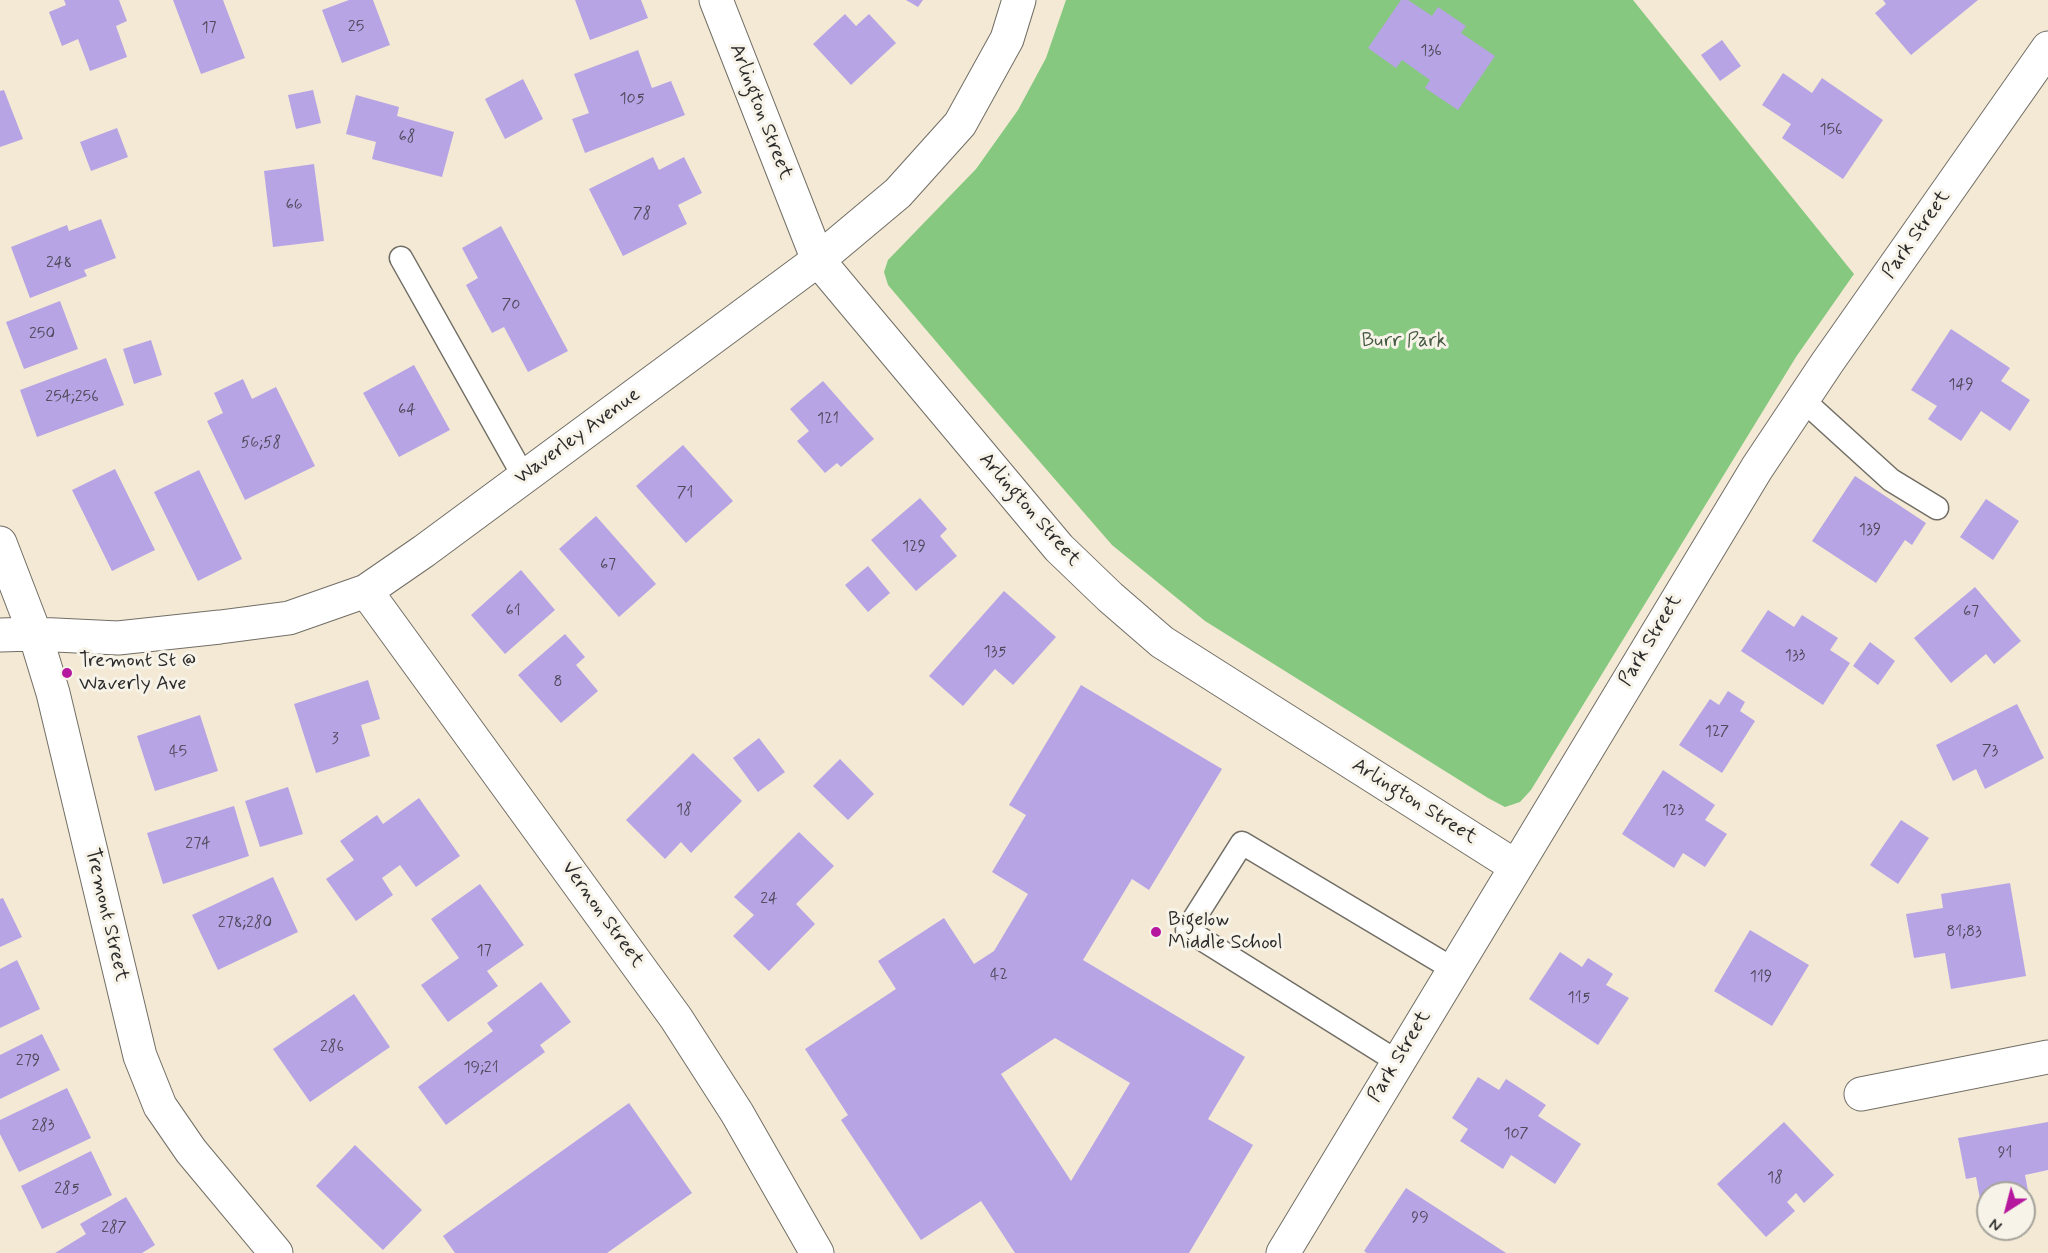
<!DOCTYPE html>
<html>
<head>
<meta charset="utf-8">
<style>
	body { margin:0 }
	#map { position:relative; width:2048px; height:1253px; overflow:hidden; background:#f4e9d4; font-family:Mynerve,sans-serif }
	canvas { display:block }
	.north { position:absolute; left:1976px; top:1181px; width:60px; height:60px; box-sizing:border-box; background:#f7f3e8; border:2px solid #a5a39c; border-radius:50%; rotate:216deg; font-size:16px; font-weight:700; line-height:24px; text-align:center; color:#2b2b2b }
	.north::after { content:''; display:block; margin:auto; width:21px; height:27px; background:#b5179e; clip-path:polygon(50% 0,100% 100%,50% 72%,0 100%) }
</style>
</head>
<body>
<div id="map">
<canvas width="2048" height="1253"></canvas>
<div class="north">N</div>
</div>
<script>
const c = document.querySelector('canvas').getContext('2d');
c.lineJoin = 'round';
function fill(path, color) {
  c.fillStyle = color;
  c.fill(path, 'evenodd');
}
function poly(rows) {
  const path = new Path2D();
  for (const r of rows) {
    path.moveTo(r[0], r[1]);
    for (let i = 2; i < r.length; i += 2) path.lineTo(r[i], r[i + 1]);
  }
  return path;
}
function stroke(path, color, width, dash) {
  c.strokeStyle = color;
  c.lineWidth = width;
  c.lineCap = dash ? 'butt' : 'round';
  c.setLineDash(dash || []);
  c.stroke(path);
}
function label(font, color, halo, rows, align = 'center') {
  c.font = font + ' Mynerve,sans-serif';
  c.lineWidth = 6;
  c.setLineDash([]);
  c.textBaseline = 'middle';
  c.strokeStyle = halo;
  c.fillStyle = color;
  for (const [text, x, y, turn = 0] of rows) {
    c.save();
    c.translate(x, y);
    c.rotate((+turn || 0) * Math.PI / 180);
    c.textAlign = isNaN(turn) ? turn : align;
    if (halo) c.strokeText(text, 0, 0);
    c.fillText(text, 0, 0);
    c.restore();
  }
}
fill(poly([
	[1066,0,1633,0,1854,274,1796,357,1531,790,1520,802,1505,807,1488,798,1205,621,1112,545,967,378,888,285,884,272,888,260,976,169,1018,110,1046,58]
]), '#87c880');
fill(poly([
	[64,0,119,0,127,21,116,26,127,57,90,71,78,39,62,46,49,12,66,5],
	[173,0,223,0,245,58,201,74],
	[349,0,373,0,390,45,342,63,322,10],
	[575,0,641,0,648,18,590,40],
	[906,0,923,0,918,7],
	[1401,0,1408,0,1432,16,1438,7,1466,26,1461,33,1495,56,1458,110,1425,88,1430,80,1402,60,1396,68,1368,48],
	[1883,0,1978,0,1911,55,1875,13,1886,4],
	[845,14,856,26,869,14,896,43,851,85,813,44],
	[1722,40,1741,66,1720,81,1701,55],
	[638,50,652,88,671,81,685,115,585,153,572,119,589,113,574,74],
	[1783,73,1812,93,1822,78,1883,120,1843,179,1782,138,1791,124,1762,105],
	[523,79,543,119,505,139,485,99],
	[4,90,23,139,0,147,0,91],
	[313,90,321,123,296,129,288,95],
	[356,95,399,107,397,116,454,132,442,177,372,159,376,142,346,134],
	[117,128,128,157,91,171,80,142],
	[653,157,659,170,684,157,702,193,678,205,687,224,623,256,589,189],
	[314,164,324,241,273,247,264,171],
	[101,219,116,258,84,270,87,276,30,298,11,247,67,225,69,231],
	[501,226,568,351,528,372,504,327,492,333,466,285,478,278,462,248],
	[60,301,78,349,24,369,6,322],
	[1951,329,2010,368,2001,381,2030,400,2010,431,1981,411,1961,441,1928,419,1937,406,1911,390],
	[151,340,162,375,134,384,123,349],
	[106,358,124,405,37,437,20,390],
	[414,365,450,430,399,457,363,393],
	[243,379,252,399,276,387,315,466,245,500,207,421,223,413,214,393],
	[823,381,874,439,841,467,837,463,825,473,797,441,809,431,790,409],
	[683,445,733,501,686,543,636,486],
	[115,469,155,550,112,571,72,490],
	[199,470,242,559,198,581,154,492],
	[1855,476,1926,523,1912,545,1905,540,1876,583,1812,541],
	[920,498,947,529,940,536,957,556,916,591,871,540],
	[1986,499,2019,521,1993,560,1960,537],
	[596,516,656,584,619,617,559,549],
	[868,566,890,593,868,612,845,585],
	[521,570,555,610,505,654,471,615],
	[1975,587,2021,641,1994,664,1986,654,1951,683,1914,638],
	[1004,591,1056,637,1013,685,995,669,963,706,929,676],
	[1768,610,1794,627,1802,615,1838,638,1830,650,1850,663,1823,705,1741,651],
	[565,634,585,657,576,665,598,691,561,723,518,675],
	[1870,642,1895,661,1878,685,1853,666],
	[368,680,380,719,361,725,370,756,316,773,294,704],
	[1081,685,1222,769,1149,890,1132,879,1083,960,1245,1057,1208,1119,1253,1145,1189,1253,1015,1253,981,1201,921,1240,841,1120,848,1115,805,1049,896,989,878,961,944,918,974,964,994,951,1028,894,992,872,1026,815,1009,805],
	[1055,1038,1130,1083,1071,1181,1001,1074],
	[1728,691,1745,702,1740,711,1755,721,1722,773,1679,745,1710,699,1719,705],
	[2017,704,2044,758,1985,789,1976,769,1953,781,1936,745],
	[200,715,218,771,155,791,137,736],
	[759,738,785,772,758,792,733,758],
	[693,753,742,801,691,853,681,842,665,859,626,820],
	[840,759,874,794,848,820,813,786],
	[1663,770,1715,805,1705,820,1727,834,1705,867,1683,853,1674,868,1622,834],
	[288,787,303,834,260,847,245,801],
	[419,798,460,856,416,887,400,865,382,878,393,895,356,921,326,879,354,860,340,841,377,815,383,824],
	[234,806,249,856,163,884,147,833],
	[1901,820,1929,838,1898,884,1870,865],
	[799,832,834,866,796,904,815,924,769,971,733,936,754,915,734,897],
	[273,877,298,932,218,970,192,915],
	[2010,883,2026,976,1951,989,1945,953,1914,958,1906,914,1943,908,1941,894],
	[480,884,524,945,487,971,498,986,448,1022,421,985,459,958,431,919],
	[3,898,22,937,0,947,0,899],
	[1750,930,1809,965,1772,1026,1714,991],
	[1560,952,1582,967,1588,958,1613,974,1606,985,1629,998,1598,1045,1529,999],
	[17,960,40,1009,0,1028,0,969],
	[541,982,571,1022,540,1045,545,1052,446,1125,418,1087,493,1031,487,1023],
	[354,994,390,1047,310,1102,273,1049],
	[42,1034,60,1070,0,1099,0,1055],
	[1478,1077,1499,1090,1506,1079,1546,1105,1538,1116,1581,1144,1555,1184,1511,1155,1503,1169,1460,1141,1468,1129,1452,1118],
	[67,1088,91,1138,19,1172,0,1134,0,1120],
	[629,1103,692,1193,607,1253,455,1253,443,1236],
	[1784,1122,1834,1175,1804,1203,1796,1193,1787,1202,1795,1211,1766,1237,1717,1184],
	[2048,1122,2048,1170,2025,1175,2029,1196,2024,1197,2024,1193,1988,1193,1988,1203,1981,1205,1976,1177,1966,1179,1958,1138],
	[355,1145,422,1210,383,1250,316,1186],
	[91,1151,112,1195,42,1229,21,1186],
	[1406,1188,1506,1253,1367,1253,1364,1251],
	[126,1197,155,1245,142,1253,55,1253,86,1234,80,1224]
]), '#b7a4e5');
const lane = poly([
	[401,258,524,477],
	[1803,400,1891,480,1937,508],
	[1398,1062,1187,930,1242,843,1453,969]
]);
const street = poly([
	[716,0,818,260,1059,548,1110,597,1162,642,1515,866],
	[1861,1094,2048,1057],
	[1283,1253,1757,468,1827,363,2048,48]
]);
const secondary = poly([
	[0,543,35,634,53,693,140,1056,160,1106,191,1151,276,1253],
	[366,591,676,1018,737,1113,817,1253],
	[0,635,35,634,118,638,220,627,289,618,366,591,424,551,818,260,898,193,960,124,1007,39,1019,0]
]);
stroke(lane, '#716e66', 25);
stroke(street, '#716e66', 35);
stroke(secondary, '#716e66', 35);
stroke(lane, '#fff', 22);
stroke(street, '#fff', 33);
stroke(secondary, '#fff', 33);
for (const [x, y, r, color] of [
	[67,673,6,"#b5179e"],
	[1156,932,6,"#b5179e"]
]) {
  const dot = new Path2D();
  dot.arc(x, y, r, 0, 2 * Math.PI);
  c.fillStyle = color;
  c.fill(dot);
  stroke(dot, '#f7f3e8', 2);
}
label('16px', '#4e495a', null, [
	["25",356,28],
	["17",209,29],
	["136",1431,52],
	["105",632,100],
	["156",1831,131],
	["68",407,138],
	["66",294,206],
	["78",642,215],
	["248",59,264],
	["70",511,306],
	["250",42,335],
	["149",1961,386],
	["254;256",72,398],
	["64",407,411],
	["121",828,420],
	["56;58",261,444],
	["71",685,494],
	["139",1870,531],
	["129",914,548],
	["67",608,566],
	["61",513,612],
	["67",1971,613],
	["135",995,653],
	["133",1795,657],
	["8",558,683],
	["127",1717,733],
	["3",335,740],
	["73",1990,752],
	["45",178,753],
	["18",684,811],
	["123",1673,812],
	["274",198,845],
	["24",769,900],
	["278;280",245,924],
	["81;83",1964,933],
	["17",484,952],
	["42",999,976],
	["119",1761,978],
	["115",1579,999],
	["286",332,1048],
	["279",28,1062],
	["19;21",481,1069],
	["283",43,1127],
	["107",1516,1135],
	["91",2005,1154],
	["18",1775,1179],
	["285",67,1190],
	["99",1420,1219],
	["287",114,1229]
]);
label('20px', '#2b2b2b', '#f7f3e8', [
	["Arlington Street",760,112,69],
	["Park Street",1917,235,-55],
	["Waverley Avenue",578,437,-36],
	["Arlington Street",1029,510,49],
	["Park Street",1651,641,-59],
	["Arlington Street",1414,802,32],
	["Tremont Street",106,915,77],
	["Vernon Street",602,915,54],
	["Park Street",1400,1057,-59]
]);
label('20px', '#475a44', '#f7f3e8', [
	["Burr Park",1404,342]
]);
label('20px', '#2b2b2b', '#f7f3e8', [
	["Tremont St @",79,662],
	["Waverly Ave",79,685],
	["Bigelow",1168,921],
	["Middle School",1168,944]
], 'left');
</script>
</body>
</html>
